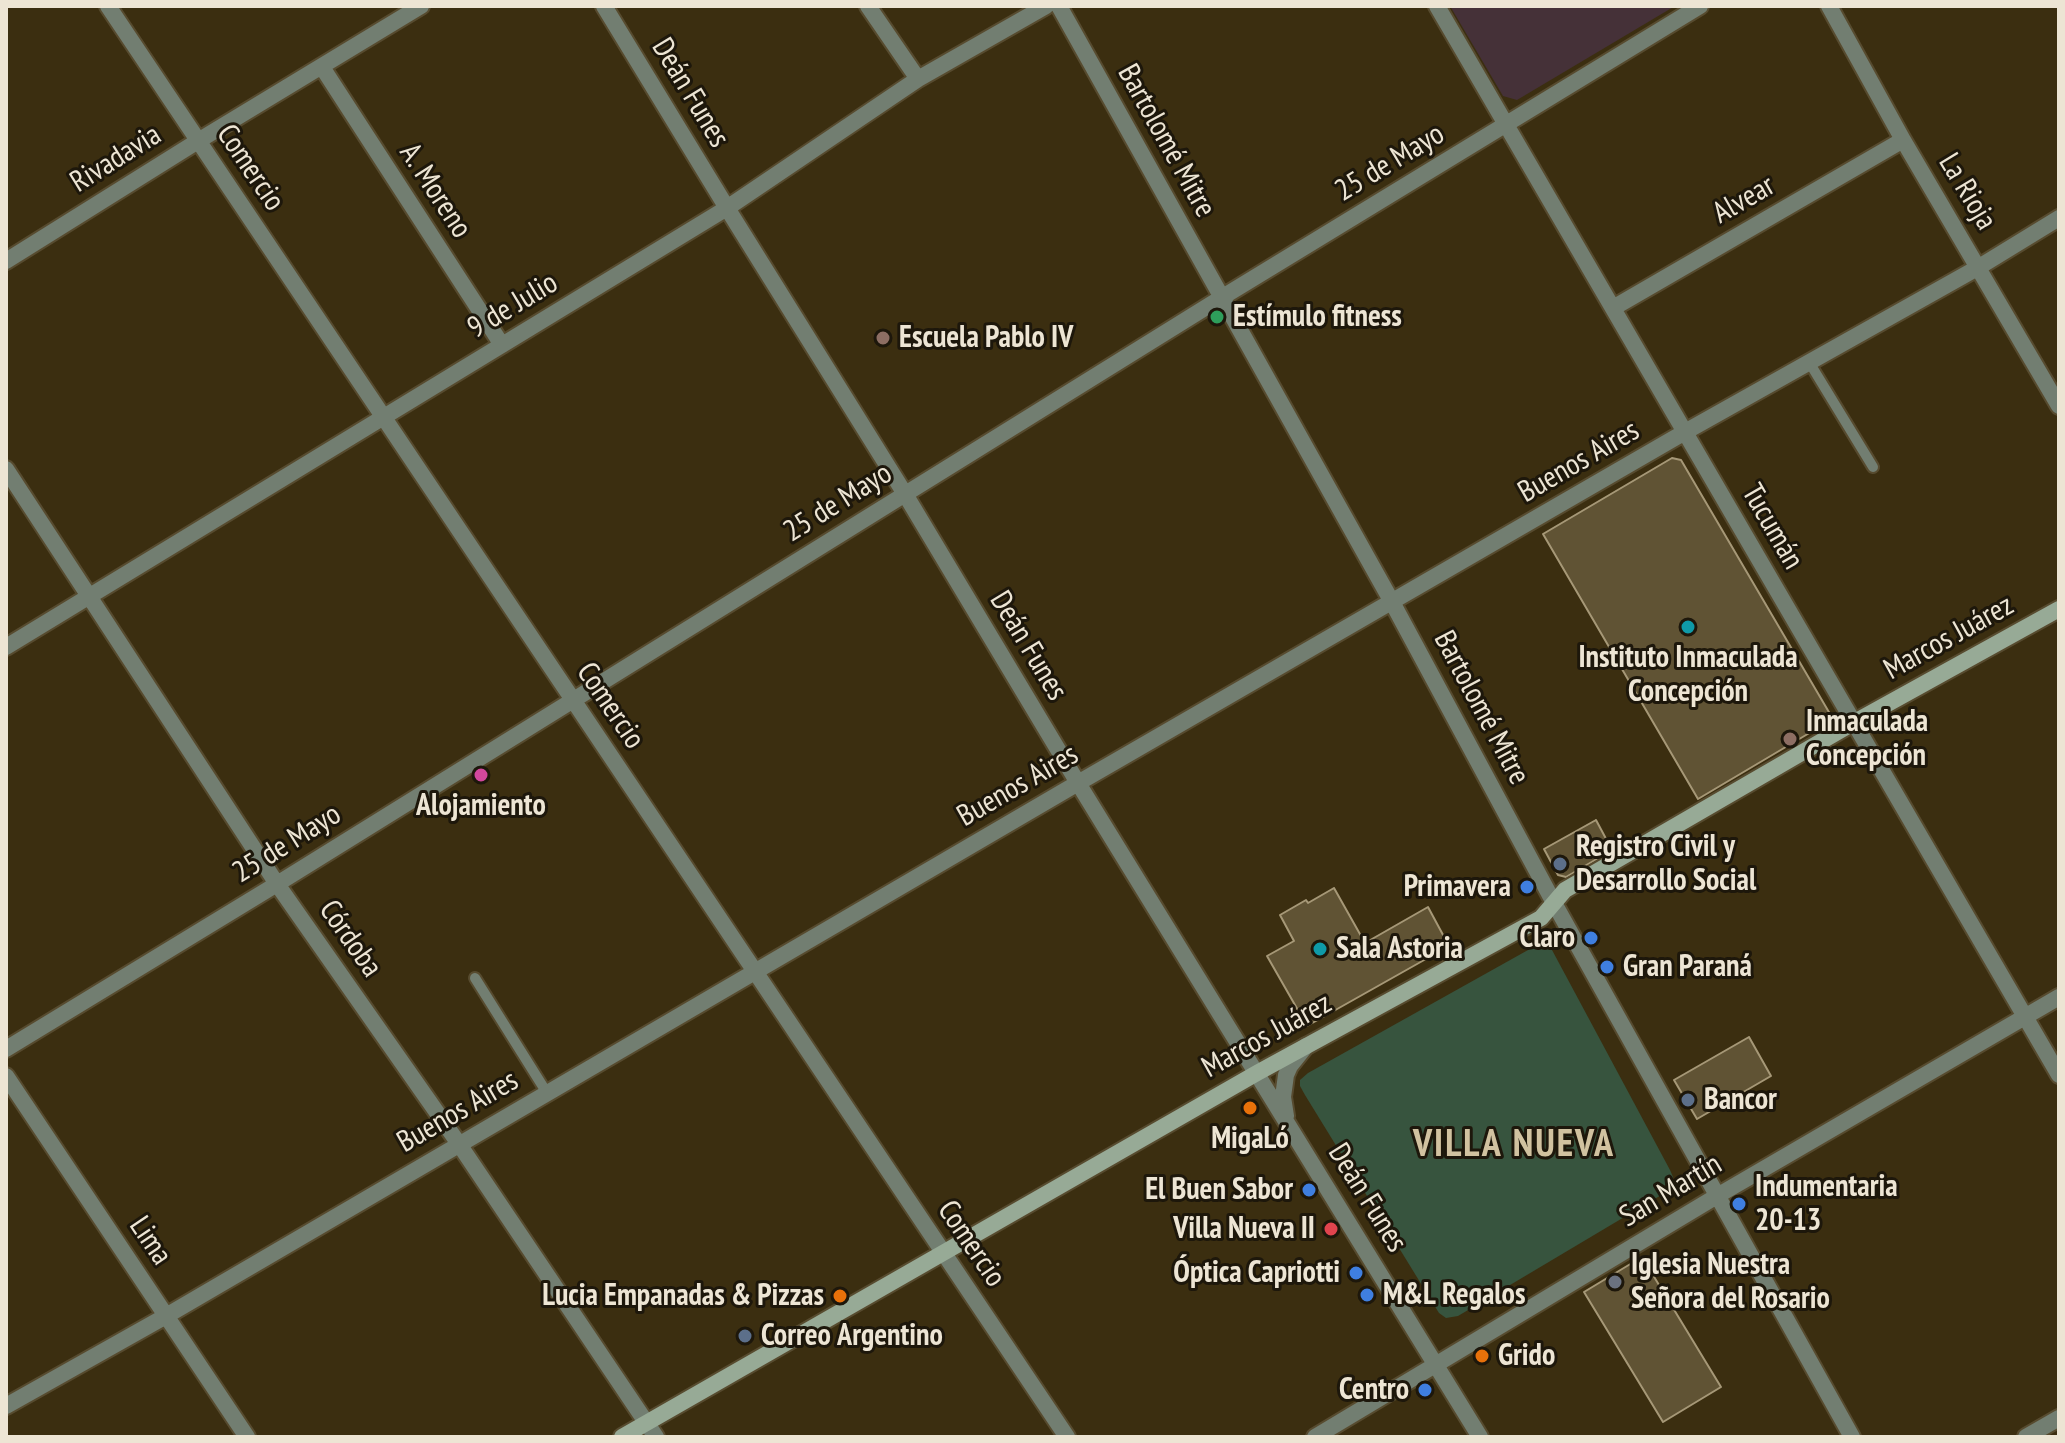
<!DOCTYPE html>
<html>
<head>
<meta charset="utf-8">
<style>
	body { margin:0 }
	#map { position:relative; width:2065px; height:1443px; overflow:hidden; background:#3b2e10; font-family:"PT Sans Narrow",sans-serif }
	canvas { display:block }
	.frame { position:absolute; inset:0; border:8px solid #ede5d4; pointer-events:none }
</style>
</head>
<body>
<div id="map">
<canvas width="2065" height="1443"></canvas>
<div class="frame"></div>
</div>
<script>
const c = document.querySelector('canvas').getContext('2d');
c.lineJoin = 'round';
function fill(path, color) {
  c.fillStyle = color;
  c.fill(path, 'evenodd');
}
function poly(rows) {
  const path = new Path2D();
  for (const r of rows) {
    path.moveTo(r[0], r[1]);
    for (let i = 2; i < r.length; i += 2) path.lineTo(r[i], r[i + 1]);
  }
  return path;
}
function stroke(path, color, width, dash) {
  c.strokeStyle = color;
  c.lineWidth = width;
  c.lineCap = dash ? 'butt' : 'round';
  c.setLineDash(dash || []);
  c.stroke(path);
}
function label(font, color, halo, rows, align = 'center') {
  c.font = font + ' "PT Sans Narrow",sans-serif';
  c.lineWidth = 6;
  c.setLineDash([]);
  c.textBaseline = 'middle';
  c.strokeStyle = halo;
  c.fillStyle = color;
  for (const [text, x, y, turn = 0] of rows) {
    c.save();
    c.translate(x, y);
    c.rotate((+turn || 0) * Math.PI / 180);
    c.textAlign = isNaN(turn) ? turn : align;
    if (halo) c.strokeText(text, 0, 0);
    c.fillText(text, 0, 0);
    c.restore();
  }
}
fill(poly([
	[1450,6,1675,6,1517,100,1503,96]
]), '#453138');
fill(poly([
	[1546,944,1552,950,1670,1170,1673,1177,1674,1184,1668,1191,1458,1316,1446,1318,1439,1313,1305,1095,1300,1086,1300,1080,1308,1073,1537,945]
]), '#37543e');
const building = poly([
	[1672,458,1681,460,1833,719,1698,799,1543,534,1672,458],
	[1596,820,1612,850,1566,877,1558,875,1544,849,1596,820],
	[1334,888,1365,943,1428,907,1449,946,1307,1026,1267,956,1294,941,1280,915,1306,900,1308,903,1334,888],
	[1749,1037,1771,1076,1697,1119,1674,1080,1749,1037],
	[1642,1257,1721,1387,1663,1422,1584,1292,1642,1257]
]);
fill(building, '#605334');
stroke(building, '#a69877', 2);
const lane = poly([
	[1809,362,1873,467],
	[475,978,547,1093]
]);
const street = poly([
	[108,6,1067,1437],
	[604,6,727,208,905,494,1078,783,1480,1437],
	[868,6,918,79],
	[1059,6,1392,602,1554,903,1852,1437],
	[1437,6,2059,1075],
	[1829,6,1903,140,2059,406],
	[322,67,502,345],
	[6,261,198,141,421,6],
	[1613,308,1903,140],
	[6,469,277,884,459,1144,656,1437],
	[6,647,727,208,918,79,1046,6],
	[6,1049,277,884,1221,298,1700,6],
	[6,1076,247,1437],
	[1286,1116,1283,1097,1286,1075,1290,1066,1306,1046],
	[6,1406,166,1316,1078,783,1685,432,1979,267,2059,218],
	[1315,1437,1717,1196,2059,997],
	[2026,1437,2059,1418]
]);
const secondary = poly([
	[622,1437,1257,1073,1541,918,1565,890,1853,723,2059,609]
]);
stroke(lane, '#574b2f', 14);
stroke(street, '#574b2f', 20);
stroke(secondary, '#574b2f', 20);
stroke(lane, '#727e71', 10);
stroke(street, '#727e71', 16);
stroke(secondary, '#97aa96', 16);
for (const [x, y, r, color] of [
	[1217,317,8,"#2e9e5b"],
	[883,338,8,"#8d6e63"],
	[1688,627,8,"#0f9aa8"],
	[1790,739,8,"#8d6e63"],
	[481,775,8,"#d1479c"],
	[1560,864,8,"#5c6f8a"],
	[1527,887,8,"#3f7fe0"],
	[1591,938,8,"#3f7fe0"],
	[1320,949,8,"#0f9aa8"],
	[1607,967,8,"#3f7fe0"],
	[1688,1100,8,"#5c6f8a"],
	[1250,1108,8,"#e8710a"],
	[1309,1190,8,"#3f7fe0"],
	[1739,1204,8,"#3f7fe0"],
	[1331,1229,8,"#e0444e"],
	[1356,1273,8,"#3f7fe0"],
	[1615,1282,8,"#6b7280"],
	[1367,1295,8,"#3f7fe0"],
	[840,1296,8,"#e8710a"],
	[745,1336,8,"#5c6f8a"],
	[1482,1356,8,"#e8710a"],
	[1425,1390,8,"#3f7fe0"]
]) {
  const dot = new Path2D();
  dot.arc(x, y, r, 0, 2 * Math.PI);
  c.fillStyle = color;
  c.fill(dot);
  stroke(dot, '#1d170b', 3);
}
label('30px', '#ede5d4', '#1d170b', [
	["Deán Funes",690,93,59],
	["Bartolomé Mitre",1166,141,61],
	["Rivadavia",116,159,-32],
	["25 de Mayo",1390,163,-31],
	["Comercio",250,168,56],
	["A. Moreno",435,191,57],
	["La Rioja",1967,192,59],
	["Alvear",1744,200,-30],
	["9 de Julio",513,306,-31],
	["Buenos Aires",1579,462,-30],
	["25 de Mayo",838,503,-32],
	["Tucumán",1772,527,60],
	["Marcos Juárez",1949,638,-29],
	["Deán Funes",1028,646,59],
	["Comercio",610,706,56],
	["Bartolomé Mitre",1481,708,62],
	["Buenos Aires",1018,786,-30],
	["25 de Mayo",287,844,-32],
	["Córdoba",350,939,55],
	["Marcos Juárez",1267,1036,-29],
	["Buenos Aires",458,1112,-30],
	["San Martín",1671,1191,-31],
	["Deán Funes",1367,1198,58],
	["Lima",150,1241,56],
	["Comercio",971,1244,56]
]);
label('bold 30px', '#ede5d4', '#1d170b', [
	["Estímulo fitness",1233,317],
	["Escuela Pablo IV",899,338],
	["Instituto Inmaculada",1688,658,"center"],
	["Concepción",1688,692,"center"],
	["Inmaculada",1806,722],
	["Concepción",1806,756],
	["Alojamiento",481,806,"center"],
	["Registro Civil y",1576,847],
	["Desarrollo Social",1576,881],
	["Primavera",1511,887,"right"],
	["Claro",1575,938,"right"],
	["Sala Astoria",1336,949],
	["Gran Paraná",1623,967],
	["Bancor",1704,1100],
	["MigaLó",1250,1139,"center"],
	["Indumentaria",1755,1187],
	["20-13",1755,1221],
	["El Buen Sabor",1293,1190,"right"],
	["Villa Nueva II",1315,1229,"right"],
	["Iglesia Nuestra",1631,1265],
	["Señora del Rosario",1631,1299],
	["Óptica Capriotti",1340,1273,"right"],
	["M&L Regalos",1383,1295],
	["Lucia Empanadas & Pizzas",824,1296,"right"],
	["Correo Argentino",761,1336],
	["Grido",1498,1356],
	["Centro",1409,1390,"right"]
], 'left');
c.letterSpacing = '2px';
label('bold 38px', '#d1c2a0', '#1d170b', [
	["VILLA NUEVA",1514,1145]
]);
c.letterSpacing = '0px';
</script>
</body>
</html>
